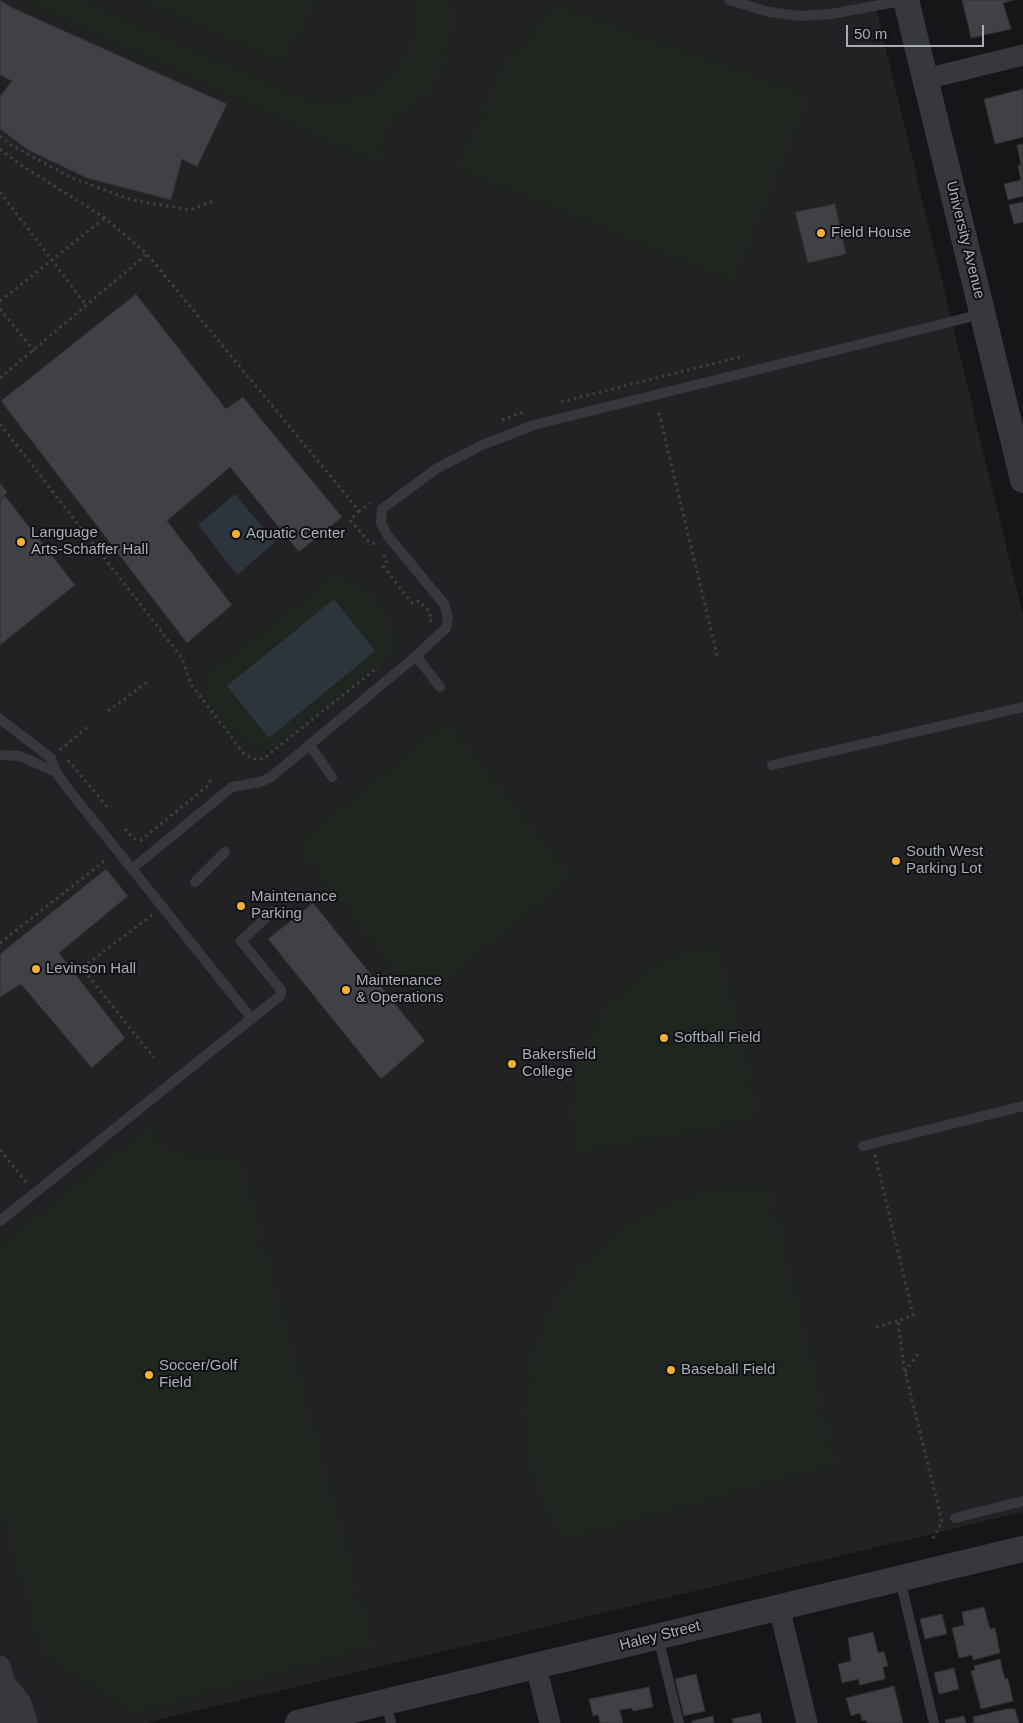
<!DOCTYPE html>
<html>
<head>
<meta charset="utf-8">
<style>
	body { margin:0 }
	#map { position:relative; width:1023px; height:1723px; overflow:hidden; background:#161618; font-family:Helvetica,sans-serif }
	canvas { display:block }
	.scale { position:absolute; left:846px; top:25px; width:138px; height:22px; box-sizing:border-box; border:2px solid #a8adb8; border-top:0; padding-left:6px; font-size:15px; line-height:18px; white-space:nowrap; color:#a8adb8; -webkit-text-stroke:4px #111113; paint-order:stroke }
</style>
</head>
<body>
<div id="map">
<canvas width="1023" height="1723"></canvas>
<div class="scale">50 m</div>
</div>
<script>
const c = document.querySelector('canvas').getContext('2d');
c.lineJoin = 'round';
function fill(path, color) {
  c.fillStyle = color;
  c.fill(path, 'evenodd');
}
function poly(rows) {
  const path = new Path2D();
  for (const r of rows) {
    path.moveTo(r[0], r[1]);
    for (let i = 2; i < r.length; i += 2) path.lineTo(r[i], r[i + 1]);
  }
  return path;
}
function stroke(path, color, width, dash) {
  c.strokeStyle = color;
  c.lineWidth = width;
  c.lineCap = dash ? 'butt' : 'round';
  c.setLineDash(dash || []);
  c.stroke(path);
}
function label(font, color, halo, rows, align = 'center') {
  c.font = font + ' Helvetica,sans-serif';
  c.lineWidth = 4;
  c.setLineDash([]);
  c.textBaseline = 'middle';
  c.strokeStyle = halo;
  c.fillStyle = color;
  for (const [text, x, y, turn = 0] of rows) {
    c.save();
    c.translate(x, y);
    c.rotate((+turn || 0) * Math.PI / 180);
    c.textAlign = isNaN(turn) ? turn : align;
    if (halo) c.strokeText(text, 0, 0);
    c.fillText(text, 0, 0);
    c.restore();
  }
}
fill(poly([
	[0,0,874,0,1023,616,1023,1512,145,1723,0,1723]
]), '#222225');
fill(poly([
	[22,0,83,0,293,93,313,100,330,102,364,95,384,84,402,64,410,48,417,22,416,0,450,0,453,20,448,49,441,72,425,95,412,108,387,124,384,133,387,138,376,164],
	[138,0,315,0,285,65],
	[557,5,809,94,733,282,457,170,506,60],
	[334,574,352,580,369,592,383,609,391,633,394,653,268,751,254,747,227,729,215,712,209,699,205,676],
	[447,721,573,878,419,1003,295,844],
	[717,944,760,1120,579,1154,573,1121,574,1086,582,1053,595,1024,616,996,639,975,669,957,699,947],
	[149,1125,166,1150,240,1159,373,1648,135,1714,43,1656,26,1591,0,1506,0,1244],
	[734,1187,769,1187,832,1449,837,1453,839,1463,835,1468,829,1470,823,1469,565,1541,551,1518,531,1466,525,1411,532,1357,553,1305,585,1260,624,1226,673,1200,703,1191]
]), '#1e261f');
fill(poly([
	[235,494,275,542,237,575,198,525],
	[334,599,375,651,269,738,227,686]
]), '#2c353c');
const building = poly([
	[0,0,13,8,227,104,197,167,182,159,171,200,87,178,28,150,0,129,0,96,12,81,0,75,0,0],
	[962,0,1014,0,1003,3,1011,29,971,38,962,0],
	[1023,89,1023,137,995,144,984,99,1023,89],
	[1023,144,1023,196,1008,200,1004,184,1021,180,1018,166,1021,165,1017,145,1023,144],
	[1023,202,1023,222,1014,224,1009,205,1023,202],
	[835,204,846,254,808,263,795,212,835,204],
	[136,294,226,409,243,397,342,517,299,552,230,467,167,521,232,605,187,643,1,401,136,294],
	[0,483,7,492,0,500,0,483],
	[5,496,75,585,0,645,0,500,5,496],
	[106,869,128,896,59,953,125,1038,92,1068,21,984,0,997,0,954,106,869],
	[313,903,425,1041,381,1079,268,939,313,903],
	[984,1607,990,1629,995,1628,1000,1653,973,1660,972,1655,959,1658,952,1628,964,1625,962,1612,984,1607],
	[942,1614,947,1634,925,1639,920,1619,942,1614],
	[873,1632,878,1653,884,1651,888,1666,883,1667,885,1679,860,1685,858,1679,842,1683,838,1664,851,1661,848,1638,873,1632],
	[1000,1659,1005,1679,1008,1678,1013,1701,981,1709,971,1671,975,1670,974,1666,1000,1659],
	[954,1668,959,1689,939,1694,934,1673,954,1668],
	[696,1674,705,1711,684,1716,675,1679,696,1674],
	[894,1686,903,1723,867,1723,866,1720,862,1721,860,1713,851,1716,846,1698,894,1686],
	[649,1687,653,1707,633,1711,632,1708,620,1710,623,1723,600,1723,598,1715,593,1716,589,1699,649,1687],
	[1007,1709,1015,1709,1019,1723,971,1723,974,1722,973,1717,1007,1709],
	[760,1713,762,1723,733,1723,732,1719,760,1713],
	[713,1716,714,1723,692,1723,692,1721,713,1716],
	[964,1716,966,1723,946,1723,945,1720,964,1716]
]);
fill(building, '#404145');
stroke(building, '#303034', 1);
stroke(poly([
	[0,136,11,145,72,178,132,200,190,210,213,201],
	[0,149,21,165,105,218,147,254,359,511,370,503],
	[0,192,86,305],
	[0,301,105,218],
	[0,309,34,351],
	[0,378,147,254],
	[561,402,744,356],
	[659,413,718,659],
	[502,420,526,411],
	[0,424,182,658,191,684,244,754,254,759,263,759,378,667],
	[359,511,350,520,370,543,376,544],
	[384,555,387,561,383,566,412,603,419,601,428,610,432,619,429,624],
	[108,711,149,681],
	[60,750,89,726],
	[68,760,109,809],
	[125,829,134,839,141,840,209,785,211,777],
	[152,915,82,968,154,1058],
	[0,943,107,859],
	[0,1150,26,1182],
	[875,1155,913,1315,898,1321,904,1367,942,1522,932,1540],
	[876,1327,898,1321],
	[905,1372,918,1354]
]), '#3d3f44', 3, [2.5, 4]);
stroke(poly([
	[729,0,769,12,800,16,831,14,906,0],
	[416,656,440,687],
	[0,719,51,758,56,772,65,785,252,1019],
	[309,744,332,777],
	[0,755,20,756,56,772],
	[772,765,1023,707],
	[133,868,232,787,260,782,271,777,416,656,446,628,448,617,444,604,388,536,381,523,382,509,436,469,482,445,534,425,982,314],
	[195,882,225,852],
	[863,1146,1023,1106],
	[0,1221,281,995,281,990,241,941,273,911],
	[955,1518,1023,1501],
	[900,1579,934,1723],
	[658,1637,679,1723],
	[386,1702,391,1723]
]), '#37383d', 10);
stroke(poly([
	[926,79,1023,55],
	[779,1607,807,1723],
	[0,1666,5,1683,3,1710,6,1723],
	[536,1666,550,1723],
	[5,1683,21,1703,27,1723]
]), '#37383d', 21);
stroke(poly([
	[906,0,1023,480],
	[298,1723,1023,1549]
]), '#37383d', 26);
for (const [x, y, r, color] of [
	[821,233,5,"#f2b134"],
	[236,534,5,"#f2b134"],
	[21,542,5,"#f2b134"],
	[896,861,5,"#f2b134"],
	[241,906,5,"#f2b134"],
	[36,969,5,"#f2b134"],
	[346,990,5,"#f2b134"],
	[664,1038,5,"#f2b134"],
	[512,1064,5,"#f2b134"],
	[671,1370,5,"#f2b134"],
	[149,1375,5,"#f2b134"]
]) {
  const dot = new Path2D();
  dot.arc(x, y, r, 0, 2 * Math.PI);
  c.fillStyle = color;
  c.fill(dot);
  stroke(dot, '#111113', 2);
}
label('15px', '#a8adb8', '#111113', [
	["Field House",831,233],
	["Language",31,533],
	["Arts-Schaffer Hall",31,550],
	["Aquatic Center",246,534],
	["South West",906,852],
	["Parking Lot",906,869],
	["Maintenance",251,897],
	["Parking",251,914],
	["Levinson Hall",46,969],
	["Maintenance",356,981],
	["& Operations",356,998],
	["Softball Field",674,1038],
	["Bakersfield",522,1055],
	["College",522,1072],
	["Soccer/Golf",159,1366],
	["Field",159,1383],
	["Baseball Field",681,1370]
], 'left');
label('15px', '#a8adb8', '#111113', [
	["University Avenue",965,240,76],
	["Haley Street",660,1636,-14]
]);
</script>
</body>
</html>
